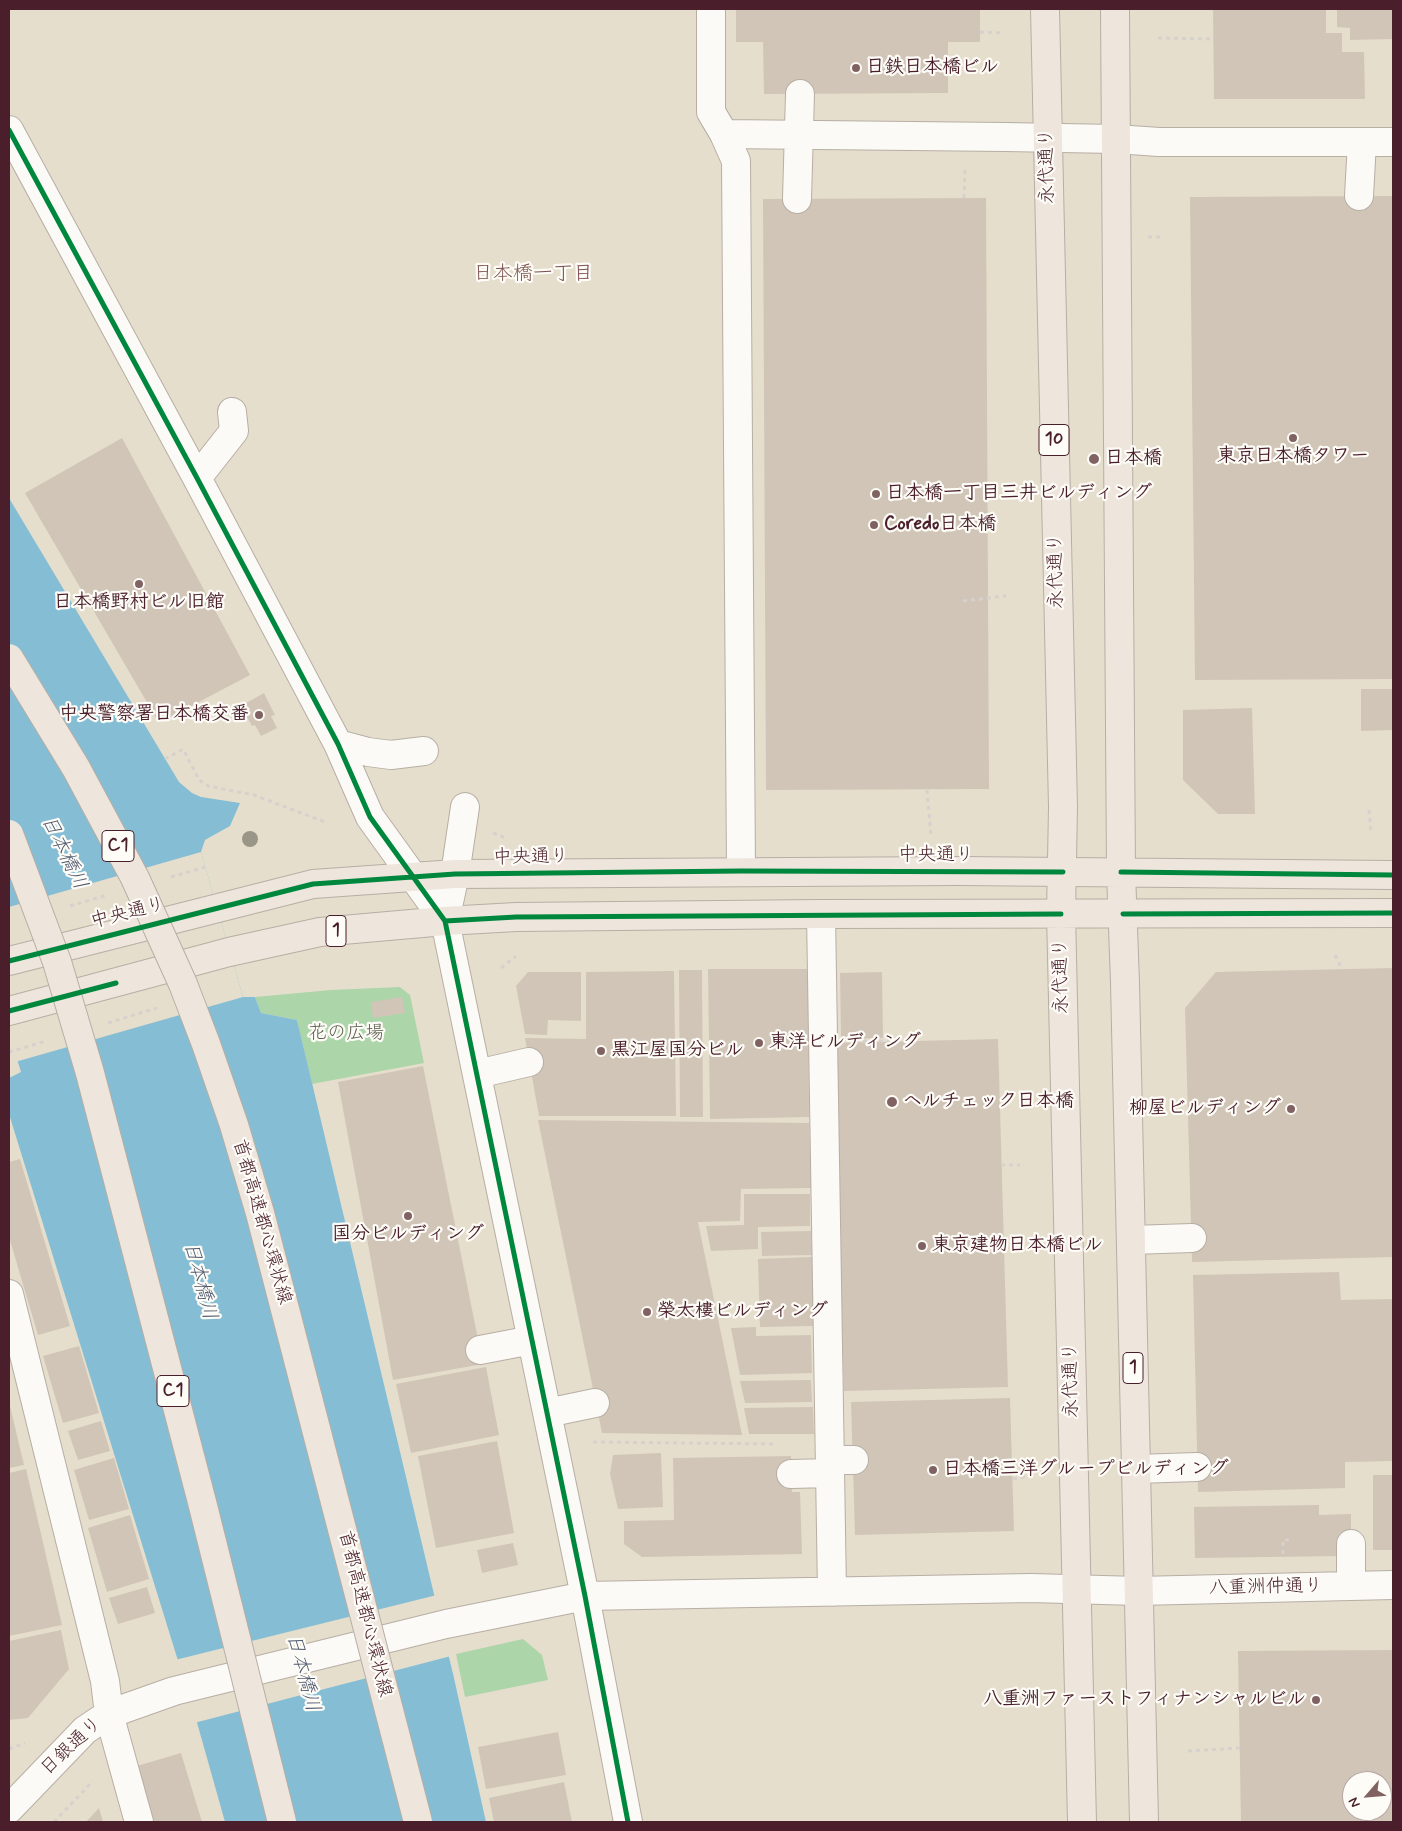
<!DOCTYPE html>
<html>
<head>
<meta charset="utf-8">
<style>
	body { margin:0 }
	#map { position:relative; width:1402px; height:1831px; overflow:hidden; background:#e6decc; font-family:Mynerve,sans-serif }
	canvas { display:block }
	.frame { position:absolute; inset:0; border:10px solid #4a1f2b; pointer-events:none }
	.north { position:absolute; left:1342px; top:1771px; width:50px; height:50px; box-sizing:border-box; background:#fdfcf7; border:1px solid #b5a4a5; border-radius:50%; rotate:243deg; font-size:14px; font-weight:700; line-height:20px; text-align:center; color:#4a1f2b }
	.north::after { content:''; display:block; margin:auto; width:18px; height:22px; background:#816263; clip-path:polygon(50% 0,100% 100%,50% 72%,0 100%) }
</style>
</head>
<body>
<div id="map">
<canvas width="1402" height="1831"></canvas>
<div class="frame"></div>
<div class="north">N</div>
</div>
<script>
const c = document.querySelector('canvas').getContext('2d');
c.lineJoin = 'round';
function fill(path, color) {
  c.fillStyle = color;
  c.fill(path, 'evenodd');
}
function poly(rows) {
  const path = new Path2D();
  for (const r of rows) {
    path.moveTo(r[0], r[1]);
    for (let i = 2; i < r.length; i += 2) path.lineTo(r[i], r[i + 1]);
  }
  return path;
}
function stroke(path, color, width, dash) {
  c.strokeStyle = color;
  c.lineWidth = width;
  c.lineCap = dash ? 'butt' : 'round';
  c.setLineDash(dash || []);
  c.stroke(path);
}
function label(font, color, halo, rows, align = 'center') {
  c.font = font + ' Mynerve,"Klee One",sans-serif';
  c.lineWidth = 4.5;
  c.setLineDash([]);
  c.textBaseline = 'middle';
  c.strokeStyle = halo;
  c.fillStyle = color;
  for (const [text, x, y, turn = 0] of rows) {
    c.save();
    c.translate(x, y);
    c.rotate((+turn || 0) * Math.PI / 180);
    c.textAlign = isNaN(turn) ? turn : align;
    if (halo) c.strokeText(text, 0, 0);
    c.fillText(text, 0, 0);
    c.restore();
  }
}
fill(poly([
	[400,987,410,995,424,1063,312,1084,297,1020,261,1013,255,997,331,990],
	[523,1639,542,1655,548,1680,465,1697,456,1654]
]), '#acd5aa');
fill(poly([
	[9,498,179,782,192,793,201,797,240,803,230,826,205,840,201,852,243,997,255,997,261,1013,297,1020,454,1678,486,1822,225,1822,196,1719,9,1114,9,1078,21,1072,9,1034]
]), '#85bed4');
fill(poly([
	[201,852,243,997,15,1062,9,1043,9,907],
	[437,1595,451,1656,194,1723,175,1660]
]), '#e6decc');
fill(poly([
	[736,9,980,9,980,42,948,42,948,93,764,94,763,42,736,42],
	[1213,9,1326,9,1326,33,1342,33,1342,52,1364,52,1365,99,1214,99],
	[1337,9,1393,9,1393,39,1350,40,1350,28,1337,27],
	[1393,196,1393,679,1195,680,1190,197],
	[986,198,989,789,766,790,763,199],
	[122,438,250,675,159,723,25,493],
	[1361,689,1393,689,1393,730,1361,731],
	[264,693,275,715,271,716,277,728,261,736,255,725,252,726,241,706],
	[1252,708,1255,814,1218,814,1183,780,1183,710],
	[1393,968,1393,1257,1192,1262,1185,1008,1216,972],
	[708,969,808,969,809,1117,710,1119],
	[679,970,702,970,703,1117,680,1117],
	[674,971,676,1116,539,1116,525,1038,586,1039,586,972],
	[528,972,581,972,581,1021,548,1020,547,1035,525,1034,516,986],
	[882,972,883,1038,841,1039,840,973],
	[402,997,405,1013,373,1018,371,1002],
	[998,1039,1008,1387,844,1391,834,1043],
	[423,1066,483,1364,393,1380,338,1082],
	[538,1120,809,1123,811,1188,741,1189,740,1221,698,1222,742,1435,602,1433],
	[20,1159,70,1326,38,1335,9,1237,9,1162],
	[744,1194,810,1194,810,1226,758,1227,758,1249,711,1251,706,1226,744,1225],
	[811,1231,812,1255,762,1256,761,1232],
	[812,1257,814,1326,760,1327,758,1259],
	[1339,1272,1341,1300,1393,1299,1393,1461,1345,1462,1345,1488,1198,1492,1193,1275],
	[756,1327,756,1336,811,1335,812,1373,740,1375,731,1328],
	[79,1346,99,1413,63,1423,43,1356],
	[486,1367,499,1435,411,1453,396,1384],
	[811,1380,812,1402,745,1403,740,1381],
	[1010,1398,1014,1531,855,1535,851,1402],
	[9,1402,24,1465,9,1468],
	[813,1407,814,1434,749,1434,744,1408],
	[101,1421,110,1451,78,1460,68,1431],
	[497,1441,514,1533,436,1548,418,1456],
	[661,1453,663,1507,618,1509,610,1474,613,1455],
	[791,1456,792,1492,800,1492,802,1554,642,1557,624,1544,624,1521,674,1520,673,1458],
	[114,1458,129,1509,89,1520,74,1470],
	[26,1469,62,1625,9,1636,9,1473],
	[1373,1475,1393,1475,1393,1550,1373,1550],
	[1319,1505,1319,1515,1351,1514,1351,1533,1341,1534,1342,1556,1195,1558,1194,1507],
	[130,1515,149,1579,107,1592,88,1528],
	[513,1543,518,1565,482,1573,477,1550],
	[147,1587,155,1613,118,1624,109,1598],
	[61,1630,69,1669,28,1718,9,1720,9,1641],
	[1393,1650,1393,1822,1241,1822,1238,1651],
	[1352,1781,1382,1781,1382,1811,1352,1811],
	[558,1732,566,1775,486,1789,478,1747],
	[181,1753,202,1822,154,1822,137,1766],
	[564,1782,572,1822,494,1822,489,1798],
	[99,1808,103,1822,86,1822]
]), '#d1c5b7');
const minor = poly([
	[711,9,711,112,724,134,736,161,741,871],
	[9,130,197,478,338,744,370,817,445,921,585,1596,628,1822],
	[724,134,1005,137,1116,139,1159,142,1393,142],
	[1359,196,1362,142],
	[797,199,800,94],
	[197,478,234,431,232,412],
	[338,744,368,752,391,755,424,751],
	[821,914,832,1592],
	[445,921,455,874,465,807],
	[477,1074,529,1062],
	[1131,1240,1192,1238],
	[9,1294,105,1681,109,1714,139,1822],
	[480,1350,532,1340],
	[547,1413,595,1403],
	[830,1460,854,1460],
	[1136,1469,1197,1467],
	[791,1474,830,1473],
	[1351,1544,1351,1586],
	[9,1809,85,1730,109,1714,174,1691,446,1624,585,1596,1031,1588,1138,1591,1393,1585]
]);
const major = poly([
	[1045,9,1063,807,1061,914],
	[1115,9,1121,872]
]);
const highway = poly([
	[1121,872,1125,983,1144,1822],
	[1061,914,1082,1822],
	[9,961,313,884,455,874,959,871,1393,875],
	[9,1011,229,952,320,932,445,921,516,917,821,914,1393,913]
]);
stroke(minor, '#b7aea4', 30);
stroke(major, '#b7aea4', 30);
stroke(highway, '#b7aea4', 30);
stroke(poly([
	[980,32,1004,33],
	[1158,38,1214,39],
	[964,198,965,169],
	[1148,237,1160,237],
	[963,601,1006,596],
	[165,759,183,749,199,780,208,786,254,795,325,822],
	[927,790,931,835],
	[1369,810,1371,833],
	[493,833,508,839],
	[171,877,205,867],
	[70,906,107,895],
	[1335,955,1342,969],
	[501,968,516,956],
	[108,1023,157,1008],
	[855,1041,907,1041],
	[9,1052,46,1041],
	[1001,1165,1020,1165],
	[593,1442,777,1444],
	[1013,1479,1027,1476],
	[1283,1554,1283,1540,1293,1540],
	[9,1749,25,1743],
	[1188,1751,1240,1748],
	[54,1822,93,1781]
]), '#d6d1cd', 3, [4, 4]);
stroke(minor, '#fbfaf7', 28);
stroke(major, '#eee5dd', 28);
stroke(highway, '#eee5dd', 28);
const highwayBridge = poly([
	[9,658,76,768,135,878,183,984,206,1044,234,1125,260,1213,418,1822],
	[9,834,57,962,90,1073,202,1502,282,1822]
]);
stroke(highwayBridge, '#b7aea4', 30, []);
stroke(highwayBridge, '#eee5dd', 28);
stroke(poly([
	[9,130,197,478,338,744,370,817,445,921,585,1596,628,1822],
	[1121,872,1393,875],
	[1123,914,1393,913],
	[445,921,516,917,1061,914],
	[9,961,313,884,455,874,741,871,1063,872],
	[9,1011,116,983]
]), '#00873e', 5);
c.fillStyle = '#9a9687';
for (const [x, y] of [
	[250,839]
]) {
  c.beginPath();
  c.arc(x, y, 8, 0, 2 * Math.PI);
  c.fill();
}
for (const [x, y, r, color] of [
	[856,68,5,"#816263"],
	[1293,438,5,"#816263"],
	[1094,459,6,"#816263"],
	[876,494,5,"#816263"],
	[874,525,5,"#816263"],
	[139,584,5,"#816263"],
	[259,715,5,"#816263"],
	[759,1043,5,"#816263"],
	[601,1051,5,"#816263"],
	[892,1102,6,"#816263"],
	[1291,1109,5,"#816263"],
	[408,1216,5,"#816263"],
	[922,1246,5,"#816263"],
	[647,1312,5,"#816263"],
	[933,1470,5,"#816263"],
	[1316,1700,5,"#816263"]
]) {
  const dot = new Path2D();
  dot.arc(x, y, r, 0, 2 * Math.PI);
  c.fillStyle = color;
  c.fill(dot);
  stroke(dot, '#fdfcf7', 2);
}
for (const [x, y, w] of [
	[1054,440,30],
	[118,846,32],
	[336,931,20],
	[1133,1368,20],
	[173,1391,32]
]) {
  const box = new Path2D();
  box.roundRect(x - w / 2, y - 15.5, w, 31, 4);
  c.fillStyle = '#fdfcf7';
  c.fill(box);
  stroke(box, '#4a1f2b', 1);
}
label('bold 18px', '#4a1f2b', null, [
	["10",1054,440],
	["C1",118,846],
	["1",336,931],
	["1",1133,1368],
	["C1",173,1391]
]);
label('bold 19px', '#4a1f2b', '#fdfcf7', [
	["日鉄日本橋ビル",866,68],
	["東京日本橋タワー",1293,457,"center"],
	["日本橋",1105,459],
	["日本橋一丁目三井ビルディング",886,494],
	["Coredo日本橋",884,525],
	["日本橋野村ビル旧館",139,603,"center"],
	["中央警察署日本橋交番",249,715,"right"],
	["東洋ビルディング",769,1043],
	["黒江屋国分ビル",611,1051],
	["ヘルチェック日本橋",903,1102],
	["柳屋ビルディング",1281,1109,"right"],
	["国分ビルディング",408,1235,"center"],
	["東京建物日本橋ビル",932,1246],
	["榮太樓ビルディング",657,1312],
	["日本橋三洋グループビルディング",943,1470],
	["八重洲ファーストフィナンシャルビル",1306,1700,"right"]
], 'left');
label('19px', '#4a1f2b', '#fdfcf7', [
	["永代通り",1048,166,-91],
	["永代通り",1057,571,-91],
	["中央通り",936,856],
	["中央通り",531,858,-1],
	["中央通り",128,914,-14],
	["永代通り",1062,976,-91],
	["首都高速都心環状線",261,1222,74],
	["永代通り",1072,1380,-91],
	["八重洲仲通り",1266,1588,-1],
	["首都高速都心環状線",364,1614,76],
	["日銀通り",72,1747,-43]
]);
label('19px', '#5c5c4e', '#fdfcf7', [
	["花の広場",346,1034]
]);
label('20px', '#7c514d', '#fdfcf7', [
	["日本橋一丁目",533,275]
]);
label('italic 20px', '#515970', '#fdfcf7', [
	["日本橋川",63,853,64],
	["日本橋川",199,1281,75],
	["日本橋川",302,1673,75]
]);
</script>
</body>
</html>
